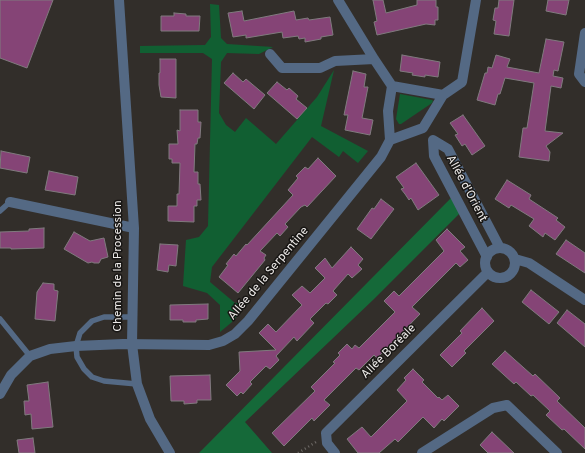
<!DOCTYPE html>
<html>
<head>
<meta charset="utf-8">
<style>
	body { margin:0 }
	canvas { display:block; background:#322e2a }
</style>
</head>
<body>
<canvas width="585" height="453"></canvas>
<script>
const c = document.querySelector('canvas').getContext('2d');
c.lineJoin = 'round';
function fill(path, color) {
  c.fillStyle = color;
  c.fill(path, 'evenodd');
}
function poly(rows) {
  const path = new Path2D();
  for (const r of rows) {
    if (r.length === 3) {
      path.moveTo(r[0] + r[2], r[1]);
      path.arc(r[0], r[1], r[2], 0, 2 * Math.PI);
      continue;
    }
    path.moveTo(r[0], r[1]);
    for (let i = 2; i < r.length; i += 2) path.lineTo(r[i], r[i + 1]);
  }
  return path;
}
function stroke(path, color, width, dash) {
  c.strokeStyle = color;
  c.lineWidth = width;
  c.lineCap = dash ? 'butt' : 'round';
  c.setLineDash(dash || []);
  c.stroke(path);
}
function label(font, color, halo, rows, align = 'center') {
  c.font = font + ' Overpass,sans-serif';
  c.lineWidth = 3;
  c.setLineDash([]);
  c.textBaseline = 'middle';
  c.strokeStyle = halo;
  c.fillStyle = color;
  for (const [text, x, y, turn = 0] of rows) {
    c.save();
    c.translate(x, y);
    c.rotate((+turn || 0) * Math.PI / 180);
    c.textAlign = isNaN(turn) ? turn : align;
    if (halo) c.strokeText(text, 0, 0);
    c.fillText(text, 0, 0);
    c.restore();
  }
}
fill(poly([
	[210,4,219,5,221,38,227,44,273,47,259,54,227,53,221,62,219,113,226,125,235,132,246,118,276,144,317,97,334,70,321,126,368,151,358,163,343,151,339,157,312,137,212,267,210,282,235,303,249,302,232,322,220,332,220,305,207,293,183,286,186,240,199,237,208,226,212,59,203,53,140,53,140,46,205,45,211,37],
	[400,94,432,100,433,101,432,103,401,124,399,124,396,119]
]), '#115f32');
fill(poly([
	[451,198,460,213,374,299,245,422,272,453,199,453]
]), '#156939');
const building = poly([
	[0,0,53,0,27,68,0,58,0,0],
	[373,0,383,0,386,13,417,5,417,0,436,0,436,7,438,7,438,20,435,20,435,25,426,24,377,35,374,22,377,21,373,0],
	[499,0,514,0,509,36,494,34,496,21,493,20,495,8,498,8,499,0],
	[548,0,569,0,566,15,546,11,548,0],
	[242,11,244,21,294,11,296,20,308,18,309,20,330,17,333,35,321,37,321,39,305,42,305,38,299,39,298,36,283,38,282,32,246,38,246,35,233,37,228,13,242,11],
	[174,13,186,14,186,16,200,16,199,31,161,31,161,16,174,16,174,13],
	[546,39,564,42,558,71,554,70,553,76,563,78,561,88,551,86,545,131,563,133,546,146,550,152,549,161,519,157,523,128,527,128,534,83,505,78,500,94,498,94,495,105,477,100,485,73,487,73,488,67,492,68,496,55,510,59,507,67,539,73,546,39],
	[402,55,440,62,438,77,425,75,425,77,412,75,413,73,400,71,402,55],
	[160,59,176,59,176,98,161,97,159,85,159,73,160,73,160,59],
	[353,71,366,74,364,87,368,87,362,118,373,120,370,135,345,130,348,115,344,115,353,71],
	[233,73,243,82,246,79,265,95,254,109,224,83,233,73],
	[277,82,287,90,289,88,298,96,296,99,307,108,297,119,267,93,277,82],
	[180,110,198,110,198,122,201,122,200,138,198,138,197,144,195,144,194,172,198,172,198,184,200,184,201,200,197,200,197,206,194,206,194,222,168,221,168,206,177,206,177,194,179,194,180,163,172,163,172,159,169,159,169,144,178,144,177,130,180,131,180,110],
	[463,115,485,146,472,155,465,144,462,146,455,135,458,134,450,123,463,115],
	[1,151,30,157,27,173,0,168,1,151],
	[318,158,336,176,307,207,305,205,301,207,285,224,288,227,280,236,277,233,260,251,266,255,264,258,265,260,238,293,219,277,228,265,226,264,234,254,236,256,246,244,247,245,293,195,288,190,298,178,296,176,305,167,308,169,318,158],
	[416,163,439,195,418,210,411,198,409,200,405,194,401,189,404,188,396,177,416,163],
	[49,171,78,177,75,195,45,190,49,171],
	[507,180,531,195,529,199,558,218,556,220,565,227,555,240,545,233,543,237,529,226,534,219,511,205,509,208,495,199,507,180],
	[381,199,394,209,371,239,357,229,372,208,374,209,381,199],
	[44,228,44,248,11,249,11,248,0,248,0,232,29,231,29,229,44,228],
	[447,229,465,247,460,251,468,260,460,267,456,263,412,307,420,314,377,358,374,355,359,370,356,368,324,400,330,405,314,421,312,418,284,446,272,433,315,391,311,387,335,363,333,362,340,355,338,353,347,344,352,349,355,345,359,348,395,312,384,301,394,291,399,296,444,251,436,240,447,229],
	[74,232,90,241,104,238,108,257,101,259,99,263,94,263,92,262,88,263,64,249,74,232],
	[566,240,585,253,585,273,556,254,566,240],
	[160,244,178,245,176,266,169,265,168,272,157,270,160,244],
	[351,247,363,259,358,265,362,269,352,278,348,274,333,291,337,295,328,304,326,303,310,319,314,323,297,341,294,337,276,356,279,360,270,369,266,366,250,382,252,384,243,394,241,392,237,396,226,385,240,371,239,352,276,350,259,333,268,324,276,332,302,305,292,295,302,286,310,293,325,278,315,268,325,258,332,268,351,247],
	[43,283,54,284,54,290,58,291,55,321,35,319,37,292,43,283],
	[531,290,559,312,549,324,522,302,531,290],
	[208,304,208,319,196,320,196,322,183,322,183,320,170,320,170,305,208,304],
	[482,308,494,321,464,351,466,353,452,367,440,355,462,333,460,331,482,308],
	[567,310,585,324,585,347,557,323,567,310],
	[505,351,533,376,535,374,560,398,557,401,585,428,585,449,564,429,562,430,546,415,550,411,533,395,531,396,516,382,514,384,492,364,505,351],
	[413,369,424,380,422,382,438,398,439,397,442,400,448,395,459,406,444,421,442,419,434,428,423,417,398,442,395,439,379,453,358,453,347,439,362,427,371,437,407,401,397,390,406,380,404,378,413,369],
	[210,375,211,400,197,400,197,403,184,404,184,401,171,401,170,376,210,375],
	[48,382,53,427,32,429,31,414,25,415,24,401,29,401,27,385,48,382],
	[492,432,514,453,488,453,480,445,492,432],
	[33,438,35,453,19,453,17,440,33,438]
]);
fill(building, '#854476');
stroke(building, '#807a7e', 1);
stroke(poly([
	[298,453,316,442]
]), '#6e6a67', 2.5, [1, 3]);
stroke(poly([
	[0,211,10,202],
	[132,317,104,317,92,321,80,333,76,346,77,357,84,369,92,377,104,381,137,384],
	[0,319,30,356]
]), '#546984', 5.5);
stroke(poly([
	[119,0,134,228,132,344,137,384,150,419,170,453],
	[338,0,374,59,392,86],
	[585,33,579,74,585,82],
	[270,54,282,68,320,68,335,61,374,59],
	[392,86,443,95,423,128,390,140,388,111,392,86],
	[443,95,462,82,476,0],
	[10,202,134,228],
	[500,263,15],
	[487,257,434,156,433,140,448,149,500,248],
	[515,259,529,263,585,300],
	[0,394,11,375,30,356,50,349,76,346,123,344,209,345,223,341,235,334,248,321,381,157,390,140],
	[335,453,327,443,326,433,488,272],
	[422,453,493,408,507,405,557,453]
]), '#546984', 10);
label('12px', '#edeae8', '#181614', [
	["Allée d'Orient",466,189,62],
	["Chemin de la Procession",119,266,-90],
	["Allée de la Serpentine",269,274,-50],
	["Allée Boréale",389,352,-45]
]);
</script>
</body>
</html>
